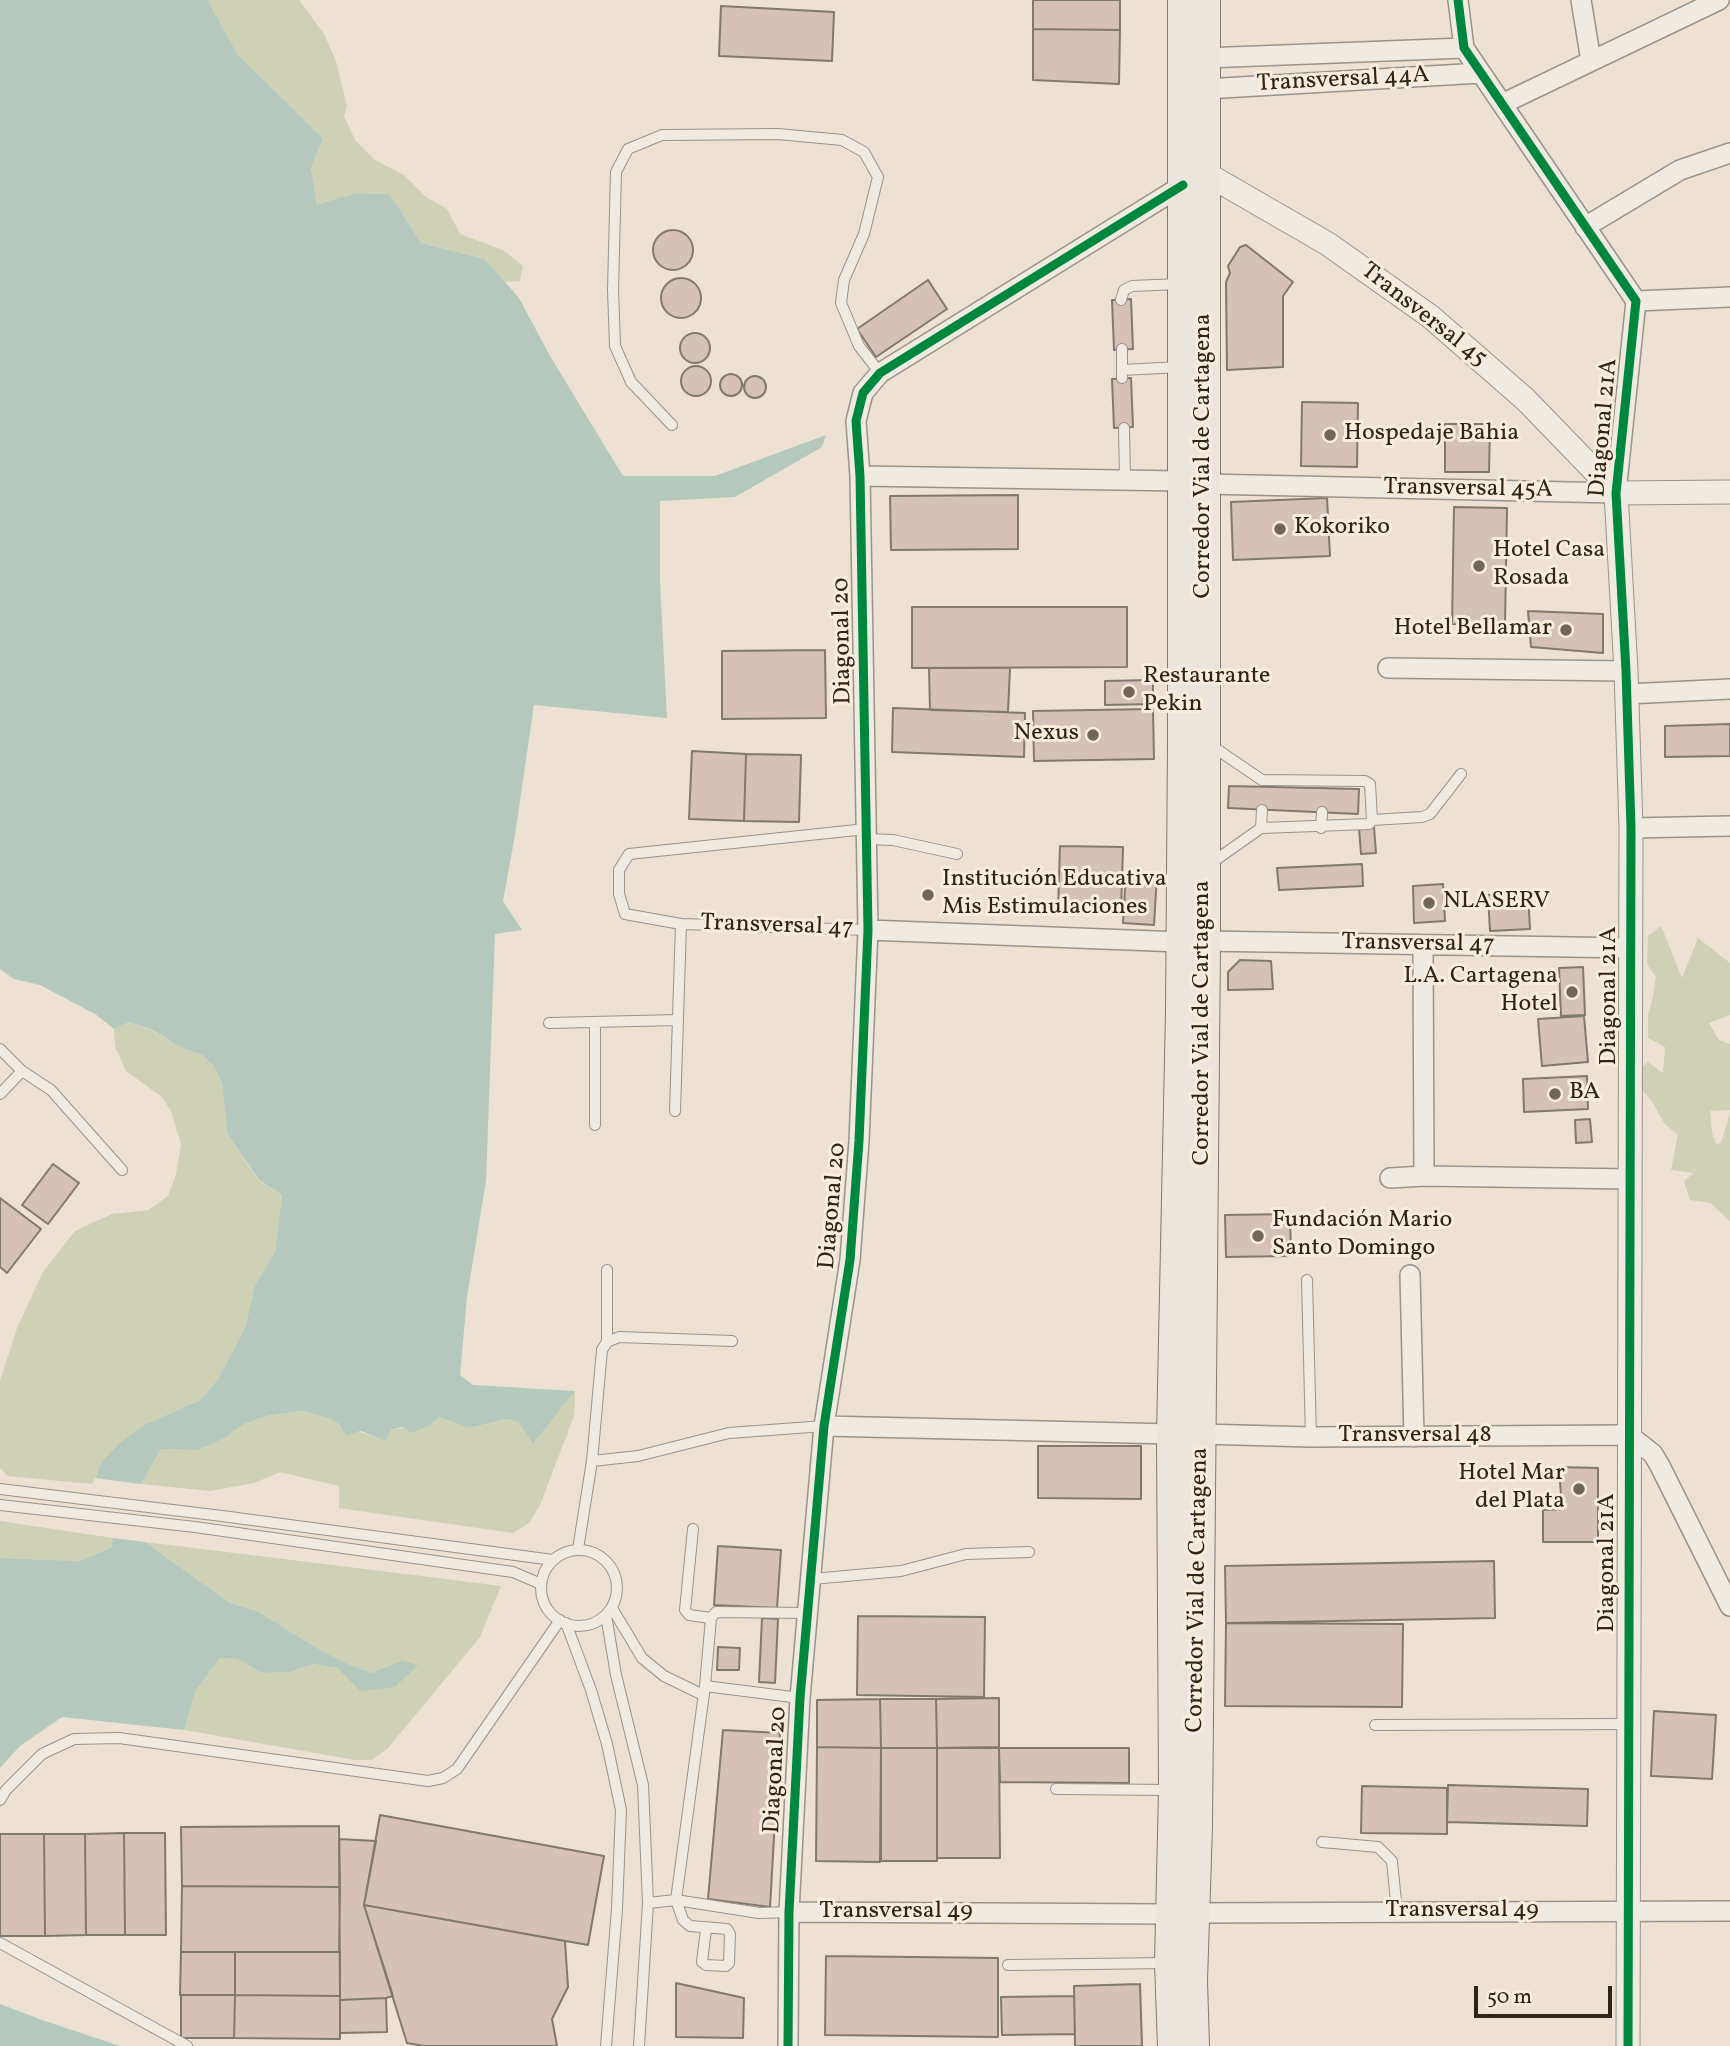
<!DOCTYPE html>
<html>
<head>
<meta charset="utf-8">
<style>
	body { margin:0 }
	#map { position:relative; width:1730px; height:2046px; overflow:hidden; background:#ece1d2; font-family:Vollkorn,serif }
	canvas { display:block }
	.scale { position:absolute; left:1474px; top:1986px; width:138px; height:32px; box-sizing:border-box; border:4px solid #2e2518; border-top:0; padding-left:9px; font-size:21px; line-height:24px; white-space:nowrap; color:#2e2518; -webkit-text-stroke:5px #f9ecdb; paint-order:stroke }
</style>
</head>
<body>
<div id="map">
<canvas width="1730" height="2046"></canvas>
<div class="scale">50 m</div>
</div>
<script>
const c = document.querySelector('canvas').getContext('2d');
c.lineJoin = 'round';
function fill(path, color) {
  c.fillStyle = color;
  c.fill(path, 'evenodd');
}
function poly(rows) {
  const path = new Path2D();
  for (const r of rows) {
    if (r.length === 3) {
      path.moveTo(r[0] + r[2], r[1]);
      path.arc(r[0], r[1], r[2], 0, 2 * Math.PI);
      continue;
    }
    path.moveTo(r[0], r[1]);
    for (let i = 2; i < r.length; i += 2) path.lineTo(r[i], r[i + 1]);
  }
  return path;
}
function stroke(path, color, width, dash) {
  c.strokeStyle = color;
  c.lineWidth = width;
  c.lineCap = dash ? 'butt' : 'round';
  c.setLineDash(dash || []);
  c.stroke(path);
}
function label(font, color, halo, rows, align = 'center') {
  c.font = font + ' Vollkorn,serif';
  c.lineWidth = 6;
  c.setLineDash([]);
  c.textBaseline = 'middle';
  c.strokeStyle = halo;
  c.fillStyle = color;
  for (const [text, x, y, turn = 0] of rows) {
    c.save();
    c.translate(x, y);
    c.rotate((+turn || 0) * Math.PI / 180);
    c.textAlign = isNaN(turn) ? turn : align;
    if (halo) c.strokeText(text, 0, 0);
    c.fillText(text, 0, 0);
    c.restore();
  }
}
fill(poly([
	[206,0,299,0,324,34,336,61,347,106,344,116,355,140,375,160,404,175,426,197,447,209,460,234,503,250,523,266,520,281,505,282,485,259,421,243,390,194,356,193,317,206,311,168,323,138,238,55],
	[1661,926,1682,978,1698,938,1730,963,1730,1015,1709,1023,1719,1040,1730,1044,1730,1110,1710,1111,1712,1133,1716,1144,1721,1143,1730,1113,1730,1221,1710,1203,1690,1200,1684,1181,1694,1173,1671,1170,1678,1135,1664,1123,1653,1103,1638,1085,1637,1071,1648,1062,1663,1073,1665,1047,1648,1038,1648,1015,1653,997,1656,977,1647,964,1648,936],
	[129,1022,150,1029,180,1047,202,1055,213,1065,222,1083,227,1133,258,1180,282,1195,275,1252,255,1285,245,1328,218,1379,200,1400,146,1424,101,1463,92,1484,8,1476,0,1468,0,1381,17,1328,43,1272,75,1231,112,1214,149,1210,168,1196,176,1174,181,1144,171,1111,162,1097,126,1071,115,1046,114,1029],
	[575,1391,574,1416,540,1505,529,1523,513,1533,339,1508,339,1486,280,1472,254,1483,210,1491,141,1484,161,1449,198,1450,225,1438,244,1424,266,1416,304,1411,329,1418,340,1425,385,1441,390,1430,430,1425,439,1417,469,1428,507,1419,518,1422,533,1444],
	[0,1521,113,1538,111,1548,80,1561,0,1558],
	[145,1542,438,1578,501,1586,480,1637,388,1748,372,1760,355,1760,184,1730,195,1692,220,1658,237,1659,262,1673,290,1672,313,1664,337,1668,360,1691,401,1661,371,1673,348,1664,315,1647,257,1611,230,1603]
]), '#ced1b3');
fill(poly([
	[0,0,207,0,238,55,323,138,311,168,317,205,356,193,390,194,421,243,485,259,519,298,550,356,623,476,715,476,826,435,822,447,735,497,660,501,660,582,667,718,534,705,515,835,503,901,522,930,495,934,486,1181,467,1297,460,1375,473,1385,575,1391,533,1444,518,1422,507,1419,469,1428,439,1417,430,1425,412,1433,402,1427,391,1430,385,1441,361,1431,346,1435,340,1425,329,1418,303,1411,266,1416,244,1424,225,1438,198,1450,161,1449,141,1484,95,1478,101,1463,121,1442,146,1424,200,1400,218,1379,245,1328,255,1285,275,1252,282,1195,259,1180,227,1133,222,1083,213,1065,202,1055,180,1047,151,1029,129,1022,114,1029,95,1014,40,985,14,979,0,969],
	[113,1538,145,1542,230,1603,257,1611,315,1647,348,1664,371,1673,401,1661,418,1665,395,1687,360,1691,337,1668,313,1664,290,1672,262,1673,237,1659,220,1658,195,1692,184,1730,62,1717,20,1746,0,1768,0,1558,80,1561,111,1548],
	[0,2004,42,2020,120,2046,0,2046]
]), '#b5c8be');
const building = poly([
	[1033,0,1120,0,1120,30,1033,29,1033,0],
	[721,6,834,12,832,61,719,56,721,6],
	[1033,29,1120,30,1119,84,1033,80,1033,29],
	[673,250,20],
	[1246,245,1293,282,1283,296,1283,367,1227,370,1226,282,1230,273,1228,266,1240,247,1246,245],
	[681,298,20],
	[928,280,947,309,876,357,857,329,928,280],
	[1131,299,1133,349,1114,350,1112,300,1131,299],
	[695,348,15],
	[696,381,15],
	[731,385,11],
	[755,387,11],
	[1131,378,1133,427,1114,428,1112,379,1131,378],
	[1302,402,1358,403,1357,467,1301,466,1302,402],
	[1445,424,1490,424,1489,472,1445,472,1445,424],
	[1018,495,1018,549,891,550,890,496,1018,495],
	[1327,498,1330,556,1233,560,1231,502,1327,498],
	[1454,507,1507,508,1505,625,1452,624,1454,507],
	[912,607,1127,607,1127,667,912,668,912,607],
	[1528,611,1603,614,1603,653,1531,647,1528,611],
	[825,650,826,718,722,719,722,651,825,650],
	[929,668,1010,668,1008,712,930,710,929,668],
	[1153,680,1153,704,1105,705,1105,681,1153,680],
	[893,708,1025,713,1024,757,892,752,893,708],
	[1153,709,1154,759,1034,761,1033,711,1153,709],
	[1730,724,1730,756,1665,757,1665,726,1730,724],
	[692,751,746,754,744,821,689,819,692,751],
	[746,754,801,755,799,822,744,821,746,754],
	[1229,786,1359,789,1358,814,1228,808,1229,786],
	[1374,827,1376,853,1361,854,1359,828,1374,827],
	[1060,846,1123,847,1121,912,1058,910,1060,846],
	[1362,864,1363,886,1279,890,1277,868,1362,864],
	[1126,873,1157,875,1154,925,1123,923,1126,873],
	[1443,884,1445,921,1414,923,1413,886,1443,884],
	[1528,894,1530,929,1490,931,1488,895,1528,894],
	[1240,960,1271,961,1273,989,1228,990,1228,972,1240,960],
	[1583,967,1585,1015,1561,1016,1559,968,1583,967],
	[1584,1016,1588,1062,1542,1066,1538,1019,1584,1016],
	[1587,1076,1588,1109,1524,1112,1523,1079,1587,1076],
	[1590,1119,1592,1142,1576,1143,1575,1120,1590,1119],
	[53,1164,79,1183,48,1224,22,1205,53,1164],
	[0,1198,41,1229,7,1273,0,1267,0,1198],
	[1290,1214,1291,1256,1226,1257,1225,1215,1290,1214],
	[1038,1446,1141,1446,1141,1499,1038,1498,1038,1446],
	[1559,1467,1598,1468,1598,1542,1543,1542,1543,1510,1562,1509,1559,1467],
	[718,1546,781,1550,777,1608,714,1605,718,1546],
	[1494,1561,1495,1618,1226,1623,1225,1566,1494,1561],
	[858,1616,985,1617,984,1697,857,1695,858,1616],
	[762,1618,778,1619,775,1683,759,1682,762,1618],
	[1226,1623,1403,1624,1402,1707,1225,1706,1226,1623],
	[718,1647,740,1648,739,1670,717,1670,718,1647],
	[999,1698,999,1747,937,1748,936,1699,999,1698],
	[880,1699,936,1699,937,1748,881,1748,880,1699],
	[880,1699,881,1748,817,1747,817,1700,880,1699],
	[1654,1711,1716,1715,1712,1779,1651,1776,1654,1711],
	[723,1730,780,1733,770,1907,708,1899,723,1730],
	[817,1747,881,1748,880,1862,816,1861,817,1747],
	[881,1748,937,1748,937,1861,881,1861,881,1748],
	[937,1748,999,1748,1000,1858,937,1858,937,1748],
	[999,1748,1129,1748,1129,1783,1000,1782,999,1748],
	[1448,1785,1588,1789,1587,1826,1447,1822,1448,1785],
	[1362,1786,1447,1788,1447,1834,1361,1833,1362,1786],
	[380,1815,604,1856,588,1945,364,1905,380,1815],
	[339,1826,340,1887,182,1886,181,1827,339,1826],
	[124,1833,125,1935,86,1935,85,1834,124,1833],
	[124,1833,165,1833,166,1935,125,1935,124,1833],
	[0,1834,44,1834,45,1936,0,1936,0,1834],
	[44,1834,85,1834,86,1935,45,1936,44,1834],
	[339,1839,376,1841,364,1905,393,1996,386,1998,340,2000,339,1839],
	[182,1886,340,1887,339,1952,181,1952,182,1886],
	[364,1905,565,1941,568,1987,552,2019,557,2046,424,2046,407,2043,364,1905],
	[181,1952,235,1952,235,1995,180,1995,181,1952],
	[235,1952,340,1952,340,1996,235,1995,235,1952],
	[826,1956,998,1958,998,2037,825,2035,826,1956],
	[676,1983,744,1998,743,2038,676,2037,676,1983],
	[1140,1984,1142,2046,1075,2046,1074,1986,1140,1984],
	[181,1995,235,1995,234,2038,181,2038,181,1995],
	[235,1995,340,1996,340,2039,234,2038,235,1995],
	[1074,1996,1075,2034,1002,2035,1001,1997,1074,1996],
	[386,1998,387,2032,340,2033,340,2000,386,1998]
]);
fill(building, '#d5c1b8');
stroke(building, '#807970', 2);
const service = poly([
	[1121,300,1124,290,1132,286,1179,284],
	[1122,349,1122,378],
	[1122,370,1180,367],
	[672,425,631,382,615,346,613,290,616,172,628,149,662,135,778,134,842,140,864,152,878,177,864,234,844,280,841,303,859,346,880,373],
	[1124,428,1125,480],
	[1209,744,1262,780,1365,781,1370,784,1372,820,1369,824,1261,828,1210,864],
	[1372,820,1422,817,1430,814,1461,774],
	[1261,828,1262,810],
	[1321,828,1322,812],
	[866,829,629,854,619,870,619,894,625,914,681,924,868,930],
	[867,839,893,840,957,854],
	[595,1022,595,1125],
	[549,1023,678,1020],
	[0,1049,22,1071,51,1090,122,1170],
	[0,1094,22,1071],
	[675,1111,681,924],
	[1307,1280,1311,1437],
	[607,1342,607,1270],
	[592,1461,638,1456,729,1433,824,1426],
	[0,1489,222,1516,553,1560],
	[0,1505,195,1527,513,1572,541,1584],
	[693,1529,685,1610,689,1615,711,1618],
	[578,1549,592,1461,602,1350,607,1342,619,1337,732,1341],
	[579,1588,38],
	[812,1579,901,1571,966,1554,1029,1552],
	[612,1608,642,1658,664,1676,703,1695],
	[606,1615,616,1675,643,1785,648,1903,639,2046],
	[566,1623,591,1690,607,1744,621,1810,617,1909,606,2046],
	[705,1686,711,1618,716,1612,807,1613],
	[1375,1725,1627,1724],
	[1056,1789,1170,1790],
	[0,1800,6,1790,42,1754,74,1739,119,1738,428,1781,443,1778,457,1769,560,1620],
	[1322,1842,1378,1847,1392,1861,1397,1912],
	[648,1903,676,1900,759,1913,789,1912],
	[706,1929,702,1962,706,1965,726,1966,729,1963,730,1934,727,1929,690,1926,683,1920,676,1900,705,1686,800,1698],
	[0,1943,187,2046],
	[1008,1965,1166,1963]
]);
const minor = poly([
	[1581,0,1591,61],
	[1205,58,1464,48],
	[1205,89,1481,73],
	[1502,104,1719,0],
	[1585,227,1680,170,1730,153],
	[1636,301,1730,297],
	[860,476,1183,481],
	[1206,484,1616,493,1636,301,1464,48,1458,0],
	[1388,668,1626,671],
	[1627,694,1730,689],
	[1631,828,1730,826],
	[868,930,1181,942],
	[1205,941,1630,948],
	[1423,945,1424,1176],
	[1390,1178,1424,1176,1631,1179],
	[1410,1275,1414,1437],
	[824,1426,1172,1434],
	[1201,1434,1311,1437,1629,1435,1653,1454,1660,1466,1730,1606],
	[789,1912,1171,1914],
	[1194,1913,1730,1911],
	[788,2046,789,1912,800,1698,824,1426,850,1260,859,1141,868,930,860,476,856,421,863,393,880,373,1183,185]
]);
const tertiary = poly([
	[1205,173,1328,244,1431,317,1526,400,1616,493],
	[1616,493,1626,671,1631,828,1628,2046],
	[1616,493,1730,492]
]);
const primary = poly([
	[1173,2046,1170,1963,1174,1790,1172,1434,1181,1012,1183,742,1183,0],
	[1194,2046,1192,1981,1197,1826,1205,941,1205,0]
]);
stroke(service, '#9a9389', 12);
stroke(minor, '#9a9389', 22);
stroke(tertiary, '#9a9389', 25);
stroke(primary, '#807970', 32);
stroke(service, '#efeae2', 10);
stroke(minor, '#efeae2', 19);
stroke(tertiary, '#efeae2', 23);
stroke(primary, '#ece5dd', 30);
stroke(poly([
	[1458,0,1464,48,1636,301,1616,493,1626,671,1631,828,1628,2046],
	[788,2046,789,1912,800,1698,824,1426,850,1260,859,1141,868,930,860,476,856,421,863,393,880,373,1183,185]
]), '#00873e', 9);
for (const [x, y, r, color] of [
	[1330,435,7,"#706759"],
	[1280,529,7,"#706759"],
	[1479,566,7,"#706759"],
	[1566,630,7,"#706759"],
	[1129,692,7,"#706759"],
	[1093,735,7,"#706759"],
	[928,895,7,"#706759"],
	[1429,903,7,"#706759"],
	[1572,992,7,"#706759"],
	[1555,1094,7,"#706759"],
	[1258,1236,7,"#706759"],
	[1579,1489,7,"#706759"]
]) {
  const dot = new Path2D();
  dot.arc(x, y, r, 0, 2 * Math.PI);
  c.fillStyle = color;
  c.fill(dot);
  stroke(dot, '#f9ecdb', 2.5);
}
label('24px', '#2e2518', '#f9ecdb', [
	["Transversal 44A",1343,81,-3],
	["Transversal 45",1423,316,38],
	["Diagonal 21A",1605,428,-85],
	["Corredor Vial de Cartagena",1205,456,-90],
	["Transversal 45A",1468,490,1],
	["Diagonal 20",844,641,-91],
	["Transversal 47",777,927,2],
	["Transversal 47",1418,945,1],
	["Diagonal 21A",1611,996,-90],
	["Corredor Vial de Cartagena",1204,1023,-90],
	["Diagonal 20",834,1206,-85],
	["Transversal 48",1415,1437],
	["Diagonal 21A",1609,1563,-90],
	["Corredor Vial de Cartagena",1199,1590,-89],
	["Diagonal 20",777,1770,-87],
	["Transversal 49",1462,1912],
	["Transversal 49",896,1913]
]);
label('24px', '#2e2518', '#f9ecdb', [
	["Hospedaje Bahia",1344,435],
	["Kokoriko",1294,529],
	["Hotel Casa",1493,552],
	["Rosada",1493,580],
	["Hotel Bellamar",1552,630,"right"],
	["Restaurante",1143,678],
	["Pekin",1143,706],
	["Nexus",1079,735,"right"],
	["Institución Educativa",942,881],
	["Mis Estimulaciones",942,909],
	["NLASERV",1443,903],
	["L.A. Cartagena",1558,978,"right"],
	["Hotel",1558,1006,"right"],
	["BA",1569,1094],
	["Fundación Mario",1272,1222],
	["Santo Domingo",1272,1250],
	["Hotel Mar",1565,1475,"right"],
	["del Plata",1565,1503,"right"]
], 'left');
</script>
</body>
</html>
